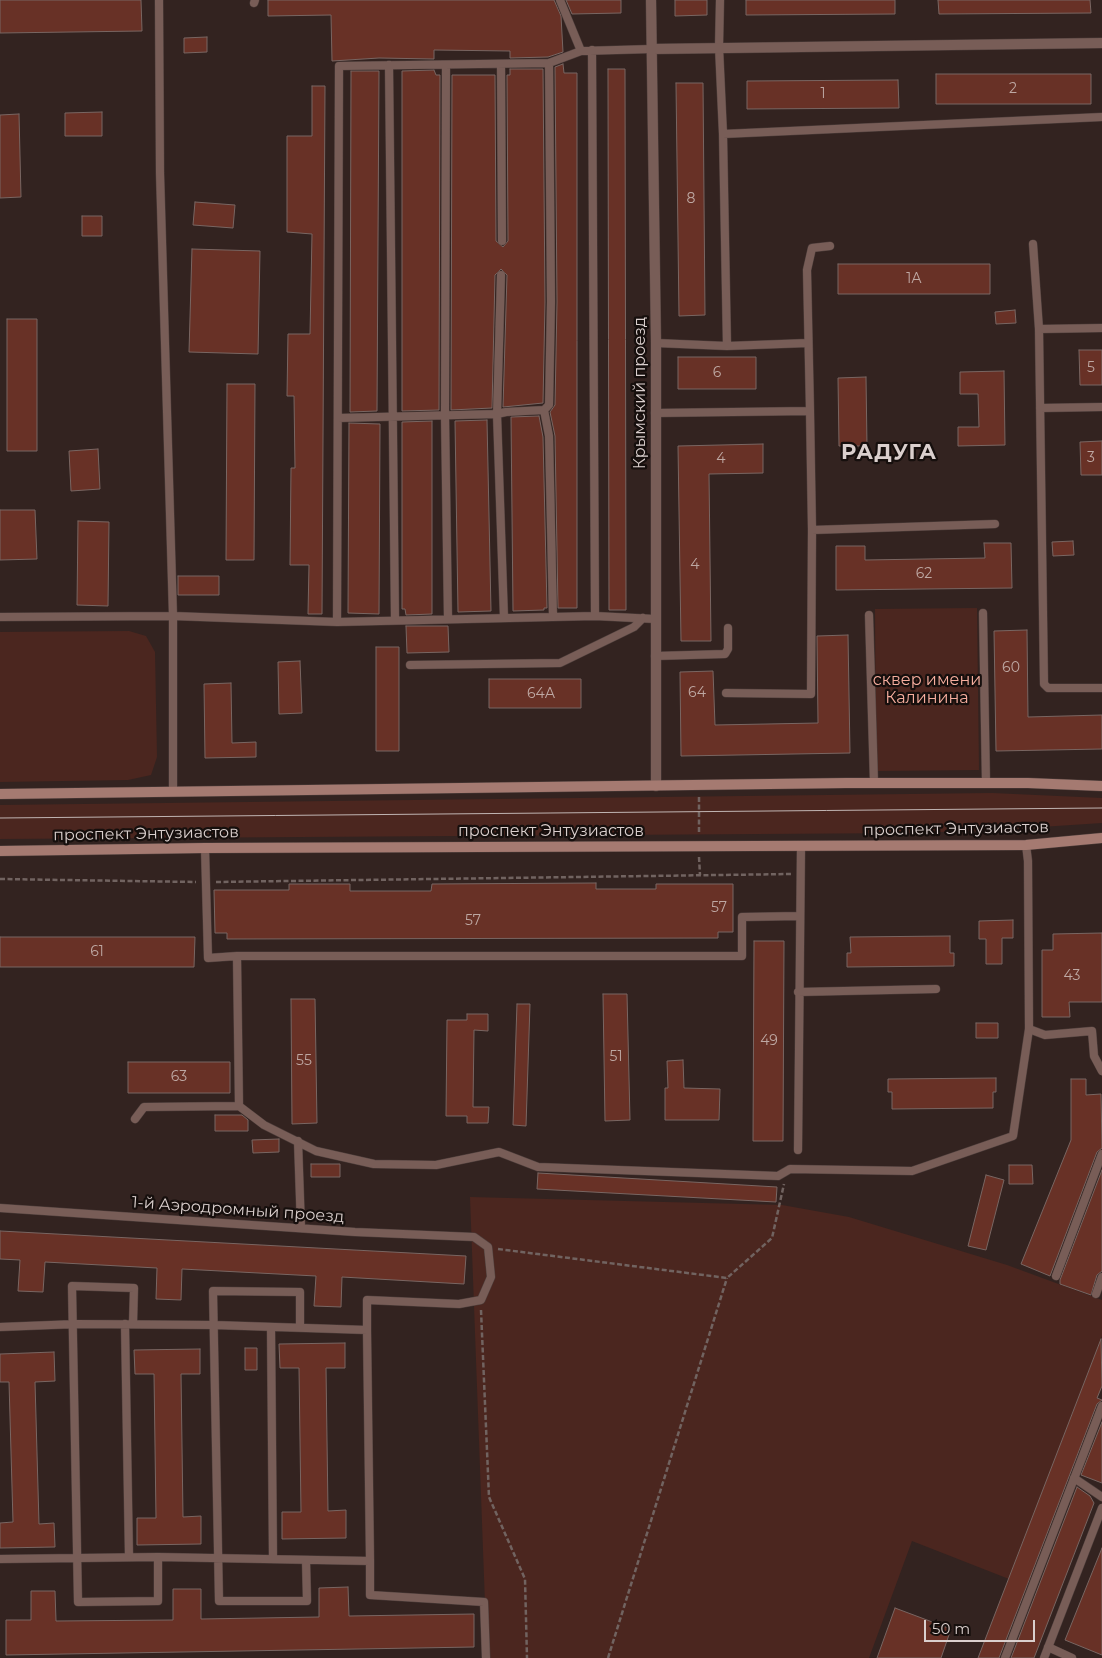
<!DOCTYPE html>
<html>
<head>
<meta charset="utf-8">
<style>
	body { margin:0 }
	#map { position:relative; width:1102px; height:1658px; overflow:hidden; background:#332320; font-family:Montserrat,sans-serif }
	canvas { display:block }
	.scale { position:absolute; left:924px; top:1620px; width:111px; height:22px; box-sizing:border-box; border:2px solid #dacfcd; border-top:0; padding-left:6px; font-size:15px; line-height:18px; white-space:nowrap; color:#dacfcd; -webkit-text-stroke:4px #160f0d; paint-order:stroke }
</style>
</head>
<body>
<div id="map">
<canvas width="1102" height="1658"></canvas>
<div class="scale">50 m</div>
</div>
<script>
const c = document.querySelector('canvas').getContext('2d');
c.lineJoin = 'round';
function fill(path, color) {
  c.fillStyle = color;
  c.fill(path, 'evenodd');
}
function poly(rows) {
  const path = new Path2D();
  for (const r of rows) {
    path.moveTo(r[0], r[1]);
    for (let i = 2; i < r.length; i += 2) path.lineTo(r[i], r[i + 1]);
  }
  return path;
}
function stroke(path, color, width, dash) {
  c.strokeStyle = color;
  c.lineWidth = width;
  c.lineCap = dash ? 'butt' : 'round';
  c.setLineDash(dash || []);
  c.stroke(path);
}
function label(font, color, halo, rows, align = 'center') {
  c.font = font + ' Montserrat,sans-serif';
  c.lineWidth = 4.5;
  c.setLineDash([]);
  c.textBaseline = 'middle';
  c.strokeStyle = halo;
  c.fillStyle = color;
  for (const [text, x, y, turn = 0] of rows) {
    c.save();
    c.translate(x, y);
    c.rotate((+turn || 0) * Math.PI / 180);
    c.textAlign = isNaN(turn) ? turn : align;
    if (halo) c.strokeText(text, 0, 0);
    c.fillText(text, 0, 0);
    c.restore();
  }
}
fill(poly([
	[977,608,979,770,876,771,875,609],
	[129,631,146,636,155,652,157,757,151,775,128,780,0,782,0,632],
	[992,793,1102,798,1102,823,995,830,912,833,0,839,0,805],
	[470,1197,782,1205,849,1217,1007,1265,1102,1300,1102,1336,1009,1579,912,1541,869,1658,487,1658]
]), '#4b261f');
const building = poly([
	[0,0,141,0,142,31,0,33,0,0],
	[268,0,554,0,561,16,563,52,548,57,510,58,510,51,434,50,434,59,379,58,332,61,331,15,268,16,268,0],
	[566,0,621,0,621,13,572,14,566,0],
	[675,0,707,0,707,15,675,16,675,0],
	[746,0,895,0,895,14,746,15,746,0],
	[938,0,1090,0,1091,13,939,14,938,0],
	[207,37,207,52,184,53,184,38,207,37],
	[563,64,564,73,577,73,577,608,558,608,555,436,550,412,555,405,557,302,555,67,563,64],
	[510,69,543,69,545,302,543,403,503,407,507,275,501,269,495,275,492,408,451,410,452,75,495,75,496,241,503,247,508,241,507,75,510,75,510,69],
	[608,69,625,69,626,610,609,610,608,69],
	[434,70,436,75,440,75,439,410,402,411,402,71,434,70],
	[351,71,379,71,377,411,350,412,351,71],
	[936,74,1091,74,1091,104,936,104,936,74],
	[898,80,899,108,747,109,747,81,898,80],
	[676,83,703,83,705,315,679,316,676,83],
	[312,86,325,86,322,614,308,614,309,565,290,565,291,468,295,468,294,396,287,396,288,334,310,334,312,234,287,232,287,136,312,136,312,86],
	[102,112,102,136,65,136,65,113,102,112],
	[19,114,21,197,0,198,0,115,19,114],
	[195,202,235,205,233,228,193,225,195,202],
	[82,216,102,216,102,236,82,236,82,216],
	[192,249,260,251,258,354,189,352,192,249],
	[838,264,990,264,990,294,838,294,838,264],
	[1015,310,1016,323,996,324,995,312,1015,310],
	[7,319,37,319,37,451,7,451,7,319],
	[1079,350,1102,350,1102,385,1080,385,1079,350],
	[678,357,756,357,756,389,678,389,678,357],
	[1004,371,1005,445,958,446,958,427,979,427,978,394,960,394,960,372,1004,371],
	[866,377,867,446,839,446,838,378,866,377],
	[227,384,255,384,254,560,226,560,227,384],
	[539,416,543,437,547,608,544,608,544,610,513,611,511,417,539,416],
	[487,420,491,611,458,612,455,421,487,420],
	[432,421,432,614,406,615,405,609,402,609,402,422,432,421],
	[349,423,380,424,379,614,348,613,349,423],
	[1102,441,1102,475,1081,475,1080,442,1102,441],
	[763,444,763,473,709,474,711,641,681,641,678,446,763,444],
	[98,449,100,489,71,491,69,451,98,449],
	[0,510,35,510,37,559,0,560,0,510],
	[78,521,109,522,108,606,77,605,78,521],
	[1073,541,1074,555,1053,556,1052,542,1073,541],
	[984,543,1011,543,1012,588,836,590,836,546,865,546,865,560,985,558,984,543],
	[178,576,219,576,219,595,178,595,178,576],
	[406,626,448,626,449,652,407,653,406,626],
	[1027,630,1028,717,1102,715,1102,749,996,751,994,631,1027,630],
	[848,635,850,753,681,756,680,672,713,671,715,725,818,723,817,636,848,635],
	[376,647,399,647,399,751,376,751,376,647],
	[300,661,302,713,279,714,278,662,300,661],
	[489,679,581,679,581,708,489,708,489,679],
	[231,683,232,743,256,742,256,757,205,758,204,684,231,683],
	[596,883,596,889,656,889,656,884,733,884,733,932,718,932,718,938,227,939,227,933,215,933,214,890,289,890,289,884,350,884,350,891,431,891,432,884,596,883],
	[1013,920,1013,938,1002,938,1002,964,986,964,986,939,979,939,979,921,1013,920],
	[1102,933,1102,1002,1069,1002,1070,1017,1042,1017,1042,950,1053,950,1053,934,1102,933],
	[950,936,950,953,954,953,954,966,847,967,847,953,851,953,850,937,950,936],
	[0,937,195,937,194,967,0,967,0,937],
	[754,941,784,941,783,1141,753,1141,754,941],
	[603,994,627,994,630,1120,605,1121,603,994],
	[291,999,315,999,317,1123,292,1124,291,999],
	[517,1004,530,1004,526,1126,513,1125,517,1004],
	[467,1014,488,1014,488,1031,474,1030,473,1107,489,1107,488,1123,467,1123,467,1116,446,1116,447,1020,467,1020,467,1014],
	[976,1023,998,1023,998,1038,976,1038,976,1023],
	[683,1060,684,1088,720,1089,719,1120,665,1120,665,1088,668,1088,667,1061,683,1060],
	[128,1062,230,1062,230,1093,128,1093,128,1062],
	[996,1078,996,1092,993,1092,993,1108,892,1109,892,1092,888,1092,888,1079,996,1078],
	[1071,1079,1086,1079,1086,1095,1101,1094,1102,1148,1097,1152,1050,1276,1021,1264,1071,1140,1071,1079],
	[215,1115,242,1115,248,1120,248,1131,215,1131,215,1115],
	[279,1139,279,1152,253,1153,252,1140,279,1139],
	[311,1164,340,1164,340,1177,311,1177,311,1164],
	[1009,1165,1032,1165,1033,1184,1009,1184,1009,1165],
	[1102,1170,1102,1271,1097,1275,1091,1295,1060,1284,1060,1280,1102,1170],
	[538,1173,777,1187,776,1202,537,1189,538,1173],
	[986,1175,1004,1180,986,1250,968,1246,986,1175],
	[0,1231,466,1256,464,1284,342,1277,341,1307,314,1306,316,1276,182,1269,181,1300,156,1299,157,1268,45,1262,43,1292,18,1291,20,1260,0,1259,0,1231],
	[1101,1339,1102,1386,1097,1398,1102,1400,1097,1404,999,1658,978,1658,1101,1339],
	[345,1343,345,1368,326,1368,328,1511,346,1510,346,1538,282,1539,282,1512,301,1512,299,1368,280,1368,279,1344,345,1343],
	[245,1348,257,1348,257,1370,245,1370,245,1348],
	[200,1349,200,1374,181,1374,183,1517,201,1516,201,1544,137,1545,137,1518,156,1518,154,1374,135,1374,134,1350,200,1349],
	[54,1352,55,1381,35,1382,39,1524,54,1523,55,1547,0,1548,0,1523,13,1522,9,1382,0,1382,0,1354,54,1352],
	[1102,1422,1102,1483,1081,1475,1102,1422],
	[1077,1487,1090,1496,1094,1503,1034,1658,1011,1658,1077,1487],
	[1102,1548,1102,1655,1065,1640,1102,1548],
	[348,1587,349,1616,474,1614,474,1647,6,1655,6,1620,31,1620,31,1591,55,1591,56,1621,173,1620,173,1589,201,1589,201,1619,319,1617,319,1588,348,1587],
	[895,1608,951,1629,941,1658,877,1658,895,1608]
]);
fill(building, '#683126');
stroke(building, '#796662', 1);
const service = poly([
	[560,0,581,51],
	[720,0,719,47,723,134,1102,117],
	[254,3,255,0],
	[592,50,595,616],
	[501,64,502,241],
	[389,65,395,620],
	[446,65,445,415,448,619],
	[723,134,727,346],
	[1033,244,1039,329,1044,684,1048,688,1102,688],
	[501,275,497,414,504,618],
	[1039,329,1102,328],
	[656,343,727,346,808,343],
	[1040,408,1102,407],
	[544,410,549,436,553,617],
	[810,411,807,270,812,248,830,246],
	[655,413,810,411,812,530,995,524],
	[338,418,497,414,506,412,544,410,549,405,551,302,549,63],
	[983,613,986,783],
	[869,615,874,783],
	[0,617,173,616,160,173,159,0],
	[337,622,595,616,655,619],
	[655,656,725,654,728,649,728,628],
	[410,665,560,663,634,627,643,618],
	[726,693,811,694,812,530],
	[173,792,173,616,337,622,339,66,549,63,581,51,652,49],
	[205,848,208,958,237,956,742,956,742,917,799,916],
	[798,992,936,989],
	[1029,1029,1045,1035,1092,1031,1094,1056,1102,1071],
	[239,1106,264,1125,316,1151,374,1164,436,1165,499,1152,538,1167,778,1176,790,1169,912,1171,1013,1136,1029,1029,1028,861,1026,845],
	[135,1119,144,1107,239,1106,237,956],
	[298,1141,301,1228],
	[798,1150,801,846],
	[0,1208,355,1232,474,1237,488,1247,491,1277,481,1300,459,1304,367,1300,367,1330],
	[1056,1276,1102,1154],
	[1096,1294,1102,1277],
	[125,1324,129,1557],
	[133,1324,134,1288,72,1286,78,1602,158,1601,158,1557],
	[0,1327,77,1324,214,1325,367,1330,370,1561],
	[271,1327,273,1559],
	[300,1328,300,1292,213,1291,219,1601,307,1601,306,1560],
	[1074,1478,1102,1497],
	[0,1559,158,1557,370,1561,370,1595,484,1602,486,1658],
	[1048,1647,1072,1658],
	[1005,1658,1102,1406],
	[1044,1658,1102,1508]
]);
const minor = poly([
	[651,0,656,343,656,786],
	[652,49,1102,43]
]);
const secondary = poly([
	[0,794,846,783,1028,783,1102,786],
	[0,851,205,848,1026,845,1102,838]
]);
stroke(service, '#4e3f3c', 9);
stroke(minor, '#4e3f3c', 11);
stroke(secondary, '#4e3f3c', 11);
stroke(poly([
	[699,797,699,834],
	[699,857,700,875],
	[0,879,196,882],
	[216,882,791,874],
	[498,1249,727,1278,772,1238,784,1184],
	[481,1310,489,1497,525,1579,527,1658],
	[608,1658,727,1278]
]), '#716360', 2.5, [5, 2.5]);
stroke(service, '#785d57', 8);
stroke(minor, '#785d57', 10);
stroke(secondary, '#a57a71', 10);
stroke(poly([
	[0,818,1102,808]
]), '#c0b4b2', 1);
label('14px', '#bea8a3', null, [
	["2",1013,89],
	["1",823,94],
	["8",691,199],
	["1А",914,279],
	["5",1091,368],
	["6",717,373],
	["3",1091,458],
	["4",721,459],
	["4",695,565],
	["62",924,574],
	["60",1011,668],
	["64",697,693],
	["64А",541,694],
	["57",719,908],
	["57",473,921],
	["61",97,952],
	["43",1072,976],
	["49",769,1041],
	["51",616,1057],
	["55",304,1061],
	["63",179,1077]
]);
label('16px', '#dacfcd', '#160f0d', [
	["Крымский проезд",640,393,-90],
	["проспект Энтузиастов",956,829,-1],
	["проспект Энтузиастов",551,831],
	["проспект Энтузиастов",146,834,-1],
	["1-й Аэродромный проезд",238,1210,4]
]);
label('16px', '#f7ae9e', '#160f0d', [
	["сквер имени",927,680],
	["Калинина",927,698]
]);
c.letterSpacing = '1px';
label('bold 21px', '#dacfcd', '#160f0d', [
	["РАДУГА",889,453]
]);
c.letterSpacing = '0px';
</script>
</body>
</html>
